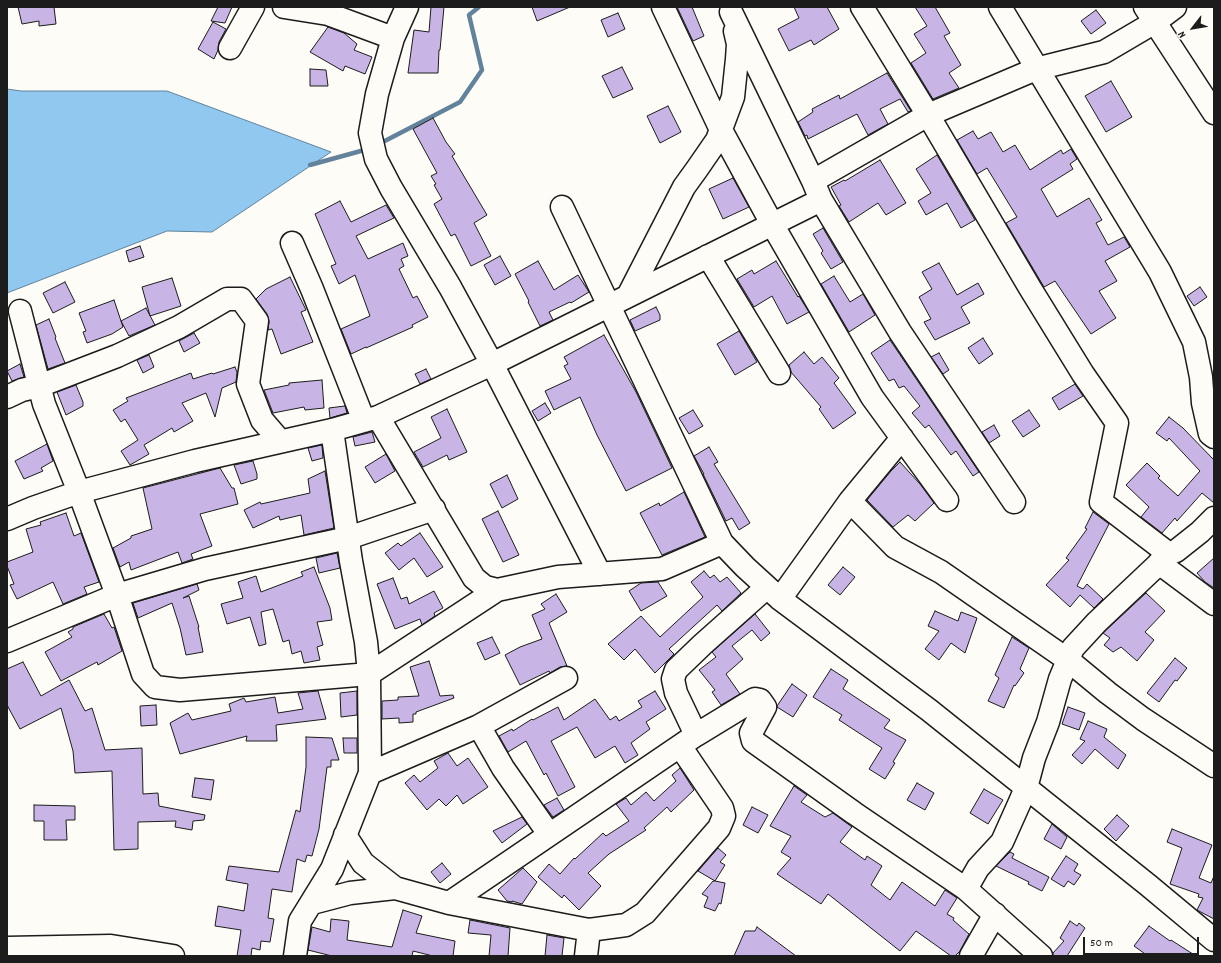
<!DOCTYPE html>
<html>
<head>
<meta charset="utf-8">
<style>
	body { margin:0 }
	#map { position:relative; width:1221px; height:963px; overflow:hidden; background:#fdfcf7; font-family:Dekko,sans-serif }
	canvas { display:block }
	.frame { position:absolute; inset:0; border:8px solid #1c1c1c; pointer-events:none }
	.north { position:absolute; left:1173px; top:8px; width:40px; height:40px; -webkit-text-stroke:3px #fdfcf7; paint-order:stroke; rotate:239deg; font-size:11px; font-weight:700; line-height:16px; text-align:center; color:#1c1c1c }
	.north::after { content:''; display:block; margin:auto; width:14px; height:18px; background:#1c1c1c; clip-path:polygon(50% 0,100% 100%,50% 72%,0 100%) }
	.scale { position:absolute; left:1083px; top:937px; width:116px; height:18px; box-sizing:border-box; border:2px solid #1c1c1c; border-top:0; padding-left:5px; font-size:12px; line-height:14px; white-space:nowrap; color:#1c1c1c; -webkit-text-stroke:3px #fdfcf7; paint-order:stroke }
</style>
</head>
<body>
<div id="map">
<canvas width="1221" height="963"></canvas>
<div class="frame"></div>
<div class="north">N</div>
<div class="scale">50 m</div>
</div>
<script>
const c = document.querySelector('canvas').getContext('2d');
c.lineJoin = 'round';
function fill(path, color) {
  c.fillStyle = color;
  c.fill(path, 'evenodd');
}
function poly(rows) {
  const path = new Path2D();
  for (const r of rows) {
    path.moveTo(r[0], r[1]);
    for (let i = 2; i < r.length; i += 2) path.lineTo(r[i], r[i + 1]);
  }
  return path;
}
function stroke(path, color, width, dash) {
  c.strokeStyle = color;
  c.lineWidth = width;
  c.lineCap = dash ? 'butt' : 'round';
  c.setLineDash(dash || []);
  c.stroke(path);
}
const water = poly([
	[7,89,21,91,167,91,331,152,212,232,167,231,7,293,7,89]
]);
fill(water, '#91c8ef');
stroke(water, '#62839b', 1);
stroke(poly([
	[379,144,460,102,482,70,469,15,479,7],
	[310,165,368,149]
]), '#62839b', 4.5);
const building = poly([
	[18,7,54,7,56,24,39,26,39,21,22,24,18,7],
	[218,7,232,7,225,23,211,21,218,7],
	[431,7,444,7,440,50,439,50,438,73,408,73,414,30,429,32,431,7],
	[532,7,570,7,537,21,532,7],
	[677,7,692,7,704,36,693,41,677,7],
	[794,7,827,7,839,29,814,45,811,40,789,51,778,29,799,18,794,7],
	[915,7,935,7,950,33,944,36,961,65,949,73,959,88,933,99,911,63,926,53,914,34,927,26,915,7],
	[1096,10,1106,23,1091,34,1081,21,1096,10],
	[618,13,625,29,608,37,601,20,618,13],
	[213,22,226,29,219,42,218,50,214,59,198,49,213,22],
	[328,27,344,33,357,44,354,50,372,57,365,74,345,66,343,71,310,52,328,27],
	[622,67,633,89,613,98,602,76,622,67],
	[310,69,326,70,328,86,310,86,310,69],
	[887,73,911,111,908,112,900,99,880,109,888,124,868,135,857,114,808,139,807,135,805,136,798,122,813,112,812,109,839,95,840,99,887,73],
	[1111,81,1132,117,1106,132,1085,96,1111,81],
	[668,106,681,132,660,143,647,116,668,106],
	[433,118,446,142,455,154,452,156,487,215,474,223,491,256,471,266,455,234,451,236,434,204,442,199,434,185,436,184,431,176,437,173,413,129,433,118],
	[973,131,978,139,991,132,1003,152,1015,145,1030,170,1061,150,1063,154,1071,149,1077,159,1070,164,1073,169,1041,189,1057,217,1089,198,1102,220,1096,223,1108,245,1124,237,1130,247,1105,261,1117,281,1099,291,1116,318,1091,334,1055,281,1044,287,1006,223,1017,217,987,168,977,174,957,140,973,131],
	[937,155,975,220,961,228,947,203,926,215,918,201,931,193,916,169,937,155],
	[880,160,906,203,886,215,878,203,849,222,839,206,841,205,831,187,844,180,845,181,880,160],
	[733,178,749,207,723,219,709,189,733,178],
	[340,201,351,222,386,205,394,218,356,236,368,259,403,243,408,256,401,259,404,266,399,269,413,298,417,296,428,317,412,325,413,327,366,348,366,347,351,354,341,329,370,316,355,275,339,284,331,266,336,264,315,214,340,201],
	[823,228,843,262,831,269,821,253,823,251,813,234,823,228],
	[140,246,144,257,129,262,126,251,140,246],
	[500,256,511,276,495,285,484,265,500,256],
	[538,261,554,290,578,275,589,292,571,303,570,302,549,312,553,320,540,326,528,302,529,301,515,274,538,261],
	[776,261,798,297,799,296,809,312,787,324,772,296,754,307,737,279,752,270,754,274,776,261],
	[939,263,957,295,978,283,984,294,961,307,970,323,935,340,924,322,931,319,919,297,932,289,922,272,939,263],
	[834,276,850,302,863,294,875,315,849,332,821,284,834,276],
	[290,277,306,310,301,312,313,342,281,354,272,329,268,330,269,322,267,314,256,299,266,289,290,277],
	[172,278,181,306,150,316,142,287,172,278],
	[65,282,75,302,53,313,43,293,65,282],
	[1200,287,1207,297,1194,306,1187,296,1200,287],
	[114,300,123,327,112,334,87,343,83,332,86,331,79,313,114,300],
	[656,307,660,315,660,320,635,331,630,320,656,307],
	[146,308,155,325,129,336,121,321,146,308],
	[49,319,56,337,55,338,65,363,48,369,36,325,49,319],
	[739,331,757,362,735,375,717,344,739,331],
	[194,333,200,343,184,352,179,341,194,333],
	[604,335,636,392,672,468,626,491,597,435,580,397,554,410,545,391,571,379,564,366,568,364,564,357,604,335],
	[983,338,993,354,979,364,968,348,983,338],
	[890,340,979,472,973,476,956,451,951,455,929,425,925,428,912,413,920,406,904,386,899,388,894,379,889,381,871,353,890,340],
	[804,352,814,364,822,357,839,378,834,383,856,413,833,429,819,409,821,407,791,372,789,365,804,352],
	[939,353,949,370,943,374,931,357,939,353],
	[149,355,154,367,143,373,137,360,149,355],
	[20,364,24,377,12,381,7,371,20,364],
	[235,367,237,372,236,382,222,388,215,417,206,393,182,403,193,421,174,432,172,428,144,445,149,454,130,465,121,451,138,440,125,419,121,422,113,410,128,401,126,398,191,373,193,379,212,373,213,374,235,367],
	[426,369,431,379,420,384,415,374,426,369],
	[322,380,324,408,305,410,304,407,273,413,264,390,289,385,289,383,322,380],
	[1075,384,1083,396,1059,410,1052,398,1075,384],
	[76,385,83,402,83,406,66,415,57,392,76,385],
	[545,403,551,413,538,421,532,411,545,403],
	[345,406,347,413,330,418,329,408,345,406],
	[447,409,467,452,449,460,447,455,423,467,414,452,441,438,431,417,447,409],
	[693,410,703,426,689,434,679,418,693,410],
	[1029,410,1040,426,1023,437,1012,421,1029,410],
	[1169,417,1183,428,1214,460,1214,503,1202,493,1177,521,1175,518,1162,533,1141,517,1149,507,1126,485,1147,463,1160,476,1158,478,1178,496,1200,471,1169,438,1167,441,1156,433,1169,417],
	[994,425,1000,436,989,443,982,432,994,425],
	[372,432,375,442,355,446,353,437,372,432],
	[47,444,53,461,41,468,43,471,24,479,15,461,47,444],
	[322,445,323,458,312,461,308,448,322,445],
	[709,447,718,462,714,464,750,523,739,530,732,518,726,521,703,474,704,474,694,456,709,447],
	[386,454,395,471,375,483,365,467,386,454],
	[253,461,257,474,257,479,241,484,234,465,253,461],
	[900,462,920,484,934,503,915,521,908,515,893,527,867,500,891,471,900,462],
	[220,468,232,488,234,488,238,504,200,514,212,546,191,554,193,559,182,563,178,552,131,570,129,562,120,567,113,548,131,538,131,536,152,529,143,488,220,468],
	[325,471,334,528,304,535,301,515,280,520,279,516,253,528,244,510,260,502,261,504,310,493,308,479,325,471],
	[507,475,518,499,502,508,490,484,507,475],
	[684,492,705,537,662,555,640,513,659,503,660,506,684,492],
	[498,511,519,555,503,562,482,519,498,511],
	[1093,512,1109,524,1077,586,1083,589,1087,584,1103,599,1094,608,1080,595,1070,607,1046,585,1069,560,1066,558,1087,529,1085,528,1093,512],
	[66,513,74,536,81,533,99,582,84,587,87,594,63,604,53,582,17,599,10,585,14,584,7,566,7,562,33,552,26,529,41,525,40,522,66,513],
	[420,533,443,567,427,577,414,558,399,570,385,553,398,543,401,546,420,533],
	[337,553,340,568,319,573,316,558,337,553],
	[1214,558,1214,588,1205,582,1197,573,1214,558],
	[314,567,330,608,332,620,317,622,323,645,317,647,320,660,304,663,301,651,292,654,289,640,283,642,273,609,261,612,266,644,259,646,250,617,227,624,221,604,243,598,238,582,256,576,261,592,303,576,301,572,314,567],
	[843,567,855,577,840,595,828,585,843,567],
	[704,571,710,578,714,575,720,582,727,577,741,593,722,611,717,605,669,649,674,654,655,673,635,649,624,660,608,644,641,616,660,637,703,597,691,582,704,571],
	[393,578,401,599,407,597,409,604,434,591,443,608,434,613,435,616,422,625,420,619,395,629,377,584,393,578],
	[658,582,667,596,641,611,629,591,641,583,658,582],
	[197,584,199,590,183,598,189,596,199,627,198,627,203,652,186,655,180,628,172,603,138,618,133,603,197,584],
	[1146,593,1165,611,1145,632,1154,640,1137,661,1121,647,1113,652,1104,645,1110,638,1103,633,1146,593],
	[556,594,567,612,549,623,567,666,560,667,550,673,549,671,520,685,505,655,520,647,542,639,532,615,545,609,541,604,556,594],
	[935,611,958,621,961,612,977,618,965,653,951,643,939,660,925,649,939,631,928,626,935,611],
	[104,614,112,628,114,627,122,651,98,665,97,662,61,681,45,652,72,637,68,632,73,629,73,627,104,614],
	[755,614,770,633,761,641,752,630,732,646,743,659,726,674,740,694,721,705,712,692,715,690,699,670,716,657,712,652,755,614],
	[492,637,500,653,485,660,477,643,492,637],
	[1012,637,1029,648,1020,669,1024,673,1015,686,1014,685,1004,708,988,701,999,678,995,675,1012,637],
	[1175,658,1187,668,1177,681,1175,680,1159,702,1147,693,1175,658],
	[429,661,440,696,453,695,454,698,416,712,416,714,413,714,413,722,399,723,399,718,382,719,382,701,398,700,398,697,419,696,410,667,429,661],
	[23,662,41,696,69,680,85,711,92,708,105,750,142,748,143,794,158,793,159,806,205,815,204,820,193,821,192,830,175,827,176,821,138,822,138,849,114,850,112,771,75,773,73,751,61,708,20,729,7,705,7,669,23,662],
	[831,669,848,680,843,689,890,720,884,728,906,740,893,762,895,763,885,779,869,769,882,748,839,720,842,715,813,697,831,669],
	[792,684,807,695,793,717,777,707,777,706,792,684],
	[318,691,326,719,276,725,277,741,246,741,247,736,180,754,170,723,188,713,192,720,231,711,229,704,244,698,246,702,275,697,278,713,303,709,298,693,318,691],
	[357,691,357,715,341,717,340,693,357,691],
	[655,691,666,709,646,722,650,729,631,743,638,755,625,763,615,746,595,758,577,727,551,741,575,787,558,796,546,773,544,775,526,741,508,752,499,736,512,729,513,731,532,719,533,720,558,707,564,720,595,699,610,720,616,716,619,721,642,707,638,701,655,691],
	[156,705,157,725,141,726,140,706,156,705],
	[1068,707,1085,713,1079,730,1062,724,1068,707],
	[1088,721,1107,729,1104,737,1126,755,1118,769,1095,749,1082,764,1072,755,1085,741,1080,739,1088,721],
	[306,737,332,738,339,760,331,760,331,767,327,767,319,829,312,856,307,855,305,862,297,859,292,892,272,889,268,918,274,919,270,942,261,941,260,950,252,948,251,956,237,956,241,930,215,926,218,906,244,911,248,884,226,880,229,866,279,872,296,810,300,812,306,767,306,737],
	[343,738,357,738,357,753,344,753,343,738],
	[448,753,457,766,468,758,488,787,463,804,457,795,446,806,439,799,427,810,405,783,414,775,420,782,438,768,434,761,448,753],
	[680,768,694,790,671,812,667,807,644,828,646,830,609,854,588,873,601,886,579,910,564,895,562,898,538,877,549,864,560,874,574,858,575,859,603,833,606,836,629,821,616,804,626,798,631,805,646,792,654,801,676,781,672,775,680,768],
	[195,778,214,780,211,800,192,797,195,778],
	[917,783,934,793,925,810,907,800,917,783],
	[794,786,807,795,801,802,825,817,833,813,852,827,840,842,865,860,867,856,882,866,871,885,890,900,902,882,935,906,945,890,957,898,947,914,954,918,953,920,969,934,960,951,955,956,951,956,916,931,900,951,828,894,821,904,777,874,791,858,781,852,791,836,770,826,794,786],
	[984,789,1003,800,988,824,970,813,984,789],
	[557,798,564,810,553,817,544,805,557,798],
	[34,805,75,806,75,820,66,820,67,840,44,840,44,821,34,821,34,805],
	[752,807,768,815,758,833,743,825,752,807],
	[1117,815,1129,826,1116,841,1104,829,1117,815],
	[522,817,527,824,502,843,493,831,522,817],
	[1052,824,1067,837,1061,849,1044,839,1052,824],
	[1172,829,1212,845,1199,878,1211,883,1214,876,1214,919,1197,910,1203,898,1198,897,1199,894,1170,884,1182,848,1167,842,1172,829],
	[718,848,726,855,720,862,725,865,715,881,725,883,721,904,719,903,715,911,704,907,708,897,702,894,713,881,715,881,698,871,718,848],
	[1010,852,1014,854,1012,858,1049,877,1042,891,1028,884,1029,882,996,866,1010,852],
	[1066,856,1078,864,1074,871,1081,875,1074,885,1068,881,1064,887,1051,879,1066,856],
	[442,863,451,874,440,883,431,872,442,863],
	[523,868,537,882,522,904,512,901,512,902,507,901,498,890,523,868],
	[403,910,422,916,416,933,455,941,453,956,433,956,413,951,412,956,332,956,308,950,312,927,330,932,331,919,349,921,347,940,392,947,403,910],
	[470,920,510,928,508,956,489,956,491,935,468,933,470,920],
	[1070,921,1077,926,1079,923,1085,928,1067,956,1053,956,1053,953,1064,941,1060,938,1070,921],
	[1149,926,1170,941,1171,940,1196,956,1148,956,1134,946,1149,926],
	[757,927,796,956,734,956,745,931,755,931,757,927],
	[547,935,564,938,562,956,545,956,547,935]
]);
fill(building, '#c9b5e5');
stroke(building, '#1c1c1c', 1);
const minor = poly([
	[284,7,328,14,393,38],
	[407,7,393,38,377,94,370,133,376,159,391,188,450,287,492,364,600,574],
	[663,7,721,130,772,224,872,397,947,500],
	[862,7,928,115,1030,288,1083,374,1117,423,1101,502,1169,554],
	[1000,7,1160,272,1194,342,1201,377,1203,403,1210,434,1214,437],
	[1145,7,1214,113],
	[731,12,813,181,821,200,900,332,1014,502],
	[230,48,253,7],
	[813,181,928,115,1036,69,1104,52,1155,22,1175,7],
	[562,207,722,543],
	[292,243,312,289,364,421],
	[708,256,779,373],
	[628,296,684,187,697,169,717,140,733,97,737,59,738,44,735,31],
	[20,311,44,404,79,492,117,595,143,674,155,687,180,690,369,674,497,590],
	[7,397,22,390,39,386,117,356,179,327,227,299,241,299,257,321,248,384,262,420,280,441],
	[378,417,474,578,485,587,497,590,558,577,662,569,722,543,745,567,780,599,929,710,1148,885,1214,940],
	[850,501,895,547,941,572,1068,660,1108,693,1143,719,1214,766],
	[7,519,33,508,79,492,195,461,332,430,378,417,492,364,821,200],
	[1159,563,1214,604],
	[780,599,850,501,902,438],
	[7,641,117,595,205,569,348,538,434,509],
	[479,726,566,678],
	[696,735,676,693,673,679,676,670,703,644,766,588],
	[370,773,479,726,503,768,549,834],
	[345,835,363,863,395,888],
	[966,889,978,868,1002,842,1019,804,1026,788,1034,758,1048,722,1060,679,1073,648,1097,622,1169,554,1176,551,1200,532,1214,518],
	[312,903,350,893,395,888,449,903,589,930,626,925,645,913,719,828,724,816,722,808,680,746],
	[449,903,696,735,755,699,760,700,765,707,751,733,753,741,854,813,966,889,1041,956],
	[7,948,111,946,173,956],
	[295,956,300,921,332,869,370,773,369,674,366,642,351,561,332,430],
	[586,956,589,930],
	[971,956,995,914]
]);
stroke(minor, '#1c1c1c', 25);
stroke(minor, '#fdfcf7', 22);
</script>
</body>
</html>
